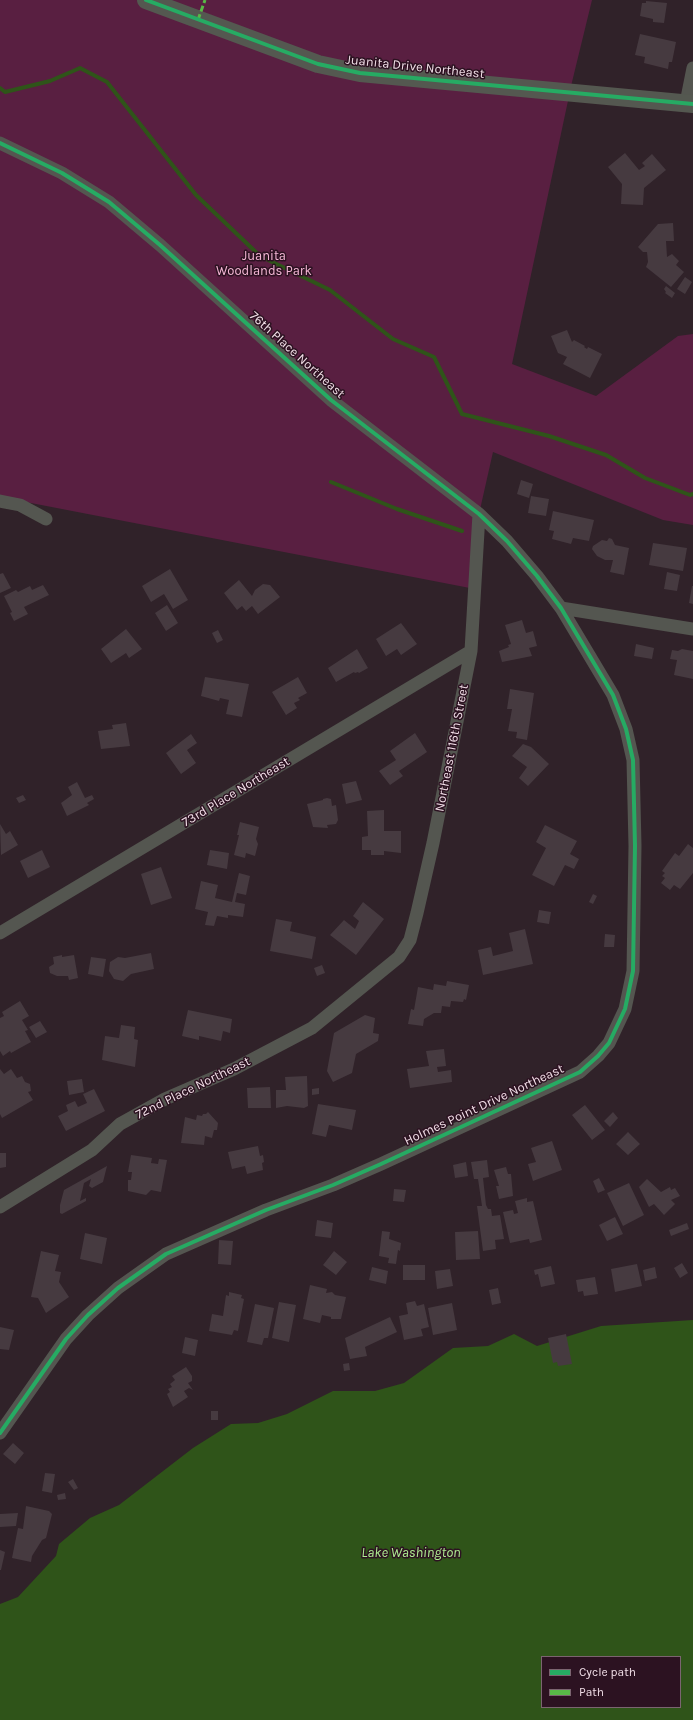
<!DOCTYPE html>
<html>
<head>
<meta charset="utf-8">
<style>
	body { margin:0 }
	#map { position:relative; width:693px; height:1720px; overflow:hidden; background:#302229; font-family:Karla,sans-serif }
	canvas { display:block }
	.legend { position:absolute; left:541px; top:1656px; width:140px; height:52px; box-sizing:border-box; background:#2c1221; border:1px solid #7b6470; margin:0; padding:5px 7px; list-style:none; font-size:12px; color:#f1dee7 }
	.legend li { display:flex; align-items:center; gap:8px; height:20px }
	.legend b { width:20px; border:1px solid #7b6470 }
</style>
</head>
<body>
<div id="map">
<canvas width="693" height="1720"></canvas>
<ul class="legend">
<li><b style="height:5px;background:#26ab63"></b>Cycle path</li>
<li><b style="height:5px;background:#58b947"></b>Path</li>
</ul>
</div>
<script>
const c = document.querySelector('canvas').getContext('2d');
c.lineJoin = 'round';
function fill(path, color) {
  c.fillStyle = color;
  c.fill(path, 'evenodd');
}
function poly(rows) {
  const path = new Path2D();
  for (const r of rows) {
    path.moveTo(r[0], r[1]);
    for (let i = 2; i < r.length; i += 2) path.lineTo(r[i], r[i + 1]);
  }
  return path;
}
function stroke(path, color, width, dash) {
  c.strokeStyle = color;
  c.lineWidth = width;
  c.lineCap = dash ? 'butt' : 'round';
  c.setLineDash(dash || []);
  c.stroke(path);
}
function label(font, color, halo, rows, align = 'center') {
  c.font = font + ' Karla,sans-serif';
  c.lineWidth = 3;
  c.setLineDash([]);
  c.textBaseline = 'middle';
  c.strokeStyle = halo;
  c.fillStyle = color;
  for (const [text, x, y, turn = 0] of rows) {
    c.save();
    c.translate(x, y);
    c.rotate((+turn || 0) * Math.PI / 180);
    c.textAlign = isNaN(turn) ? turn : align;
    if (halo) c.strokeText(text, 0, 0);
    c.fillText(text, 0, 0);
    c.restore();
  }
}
fill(poly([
	[0,0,592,0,572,82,512,364,596,396,678,336,693,334,693,525,663,520,493,452,479,514,475,589,0,497]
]), '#591f41');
fill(poly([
	[693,1320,693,1720,0,1720,0,1604,18,1597,56,1556,59,1544,90,1518,119,1505,193,1448,231,1424,258,1423,287,1414,333,1391,375,1391,404,1383,453,1348,488,1346,514,1334,537,1346,601,1326],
	[542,1657,680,1657,680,1707,542,1707]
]), '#2f5419');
stroke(poly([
	[0,88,5,92,50,81,80,68,107,82,196,195,260,256,330,290,393,339,434,357,462,414,549,436,606,455,645,478,690,495,693,494],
	[331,482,397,509,462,531]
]), '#2f5419', 4);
fill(poly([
	[646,1,667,3,664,23,653,22,653,19,640,16,642,3,646,3],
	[640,34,676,42,672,62,669,62,668,69,644,63,645,57,635,55],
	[625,153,639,170,645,166,642,163,652,154,666,170,644,188,643,205,621,204,622,184,608,167],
	[673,223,674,241,666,241,667,257,672,254,679,261,676,265,684,272,671,287,646,267,648,262,647,252,643,252,638,247,658,224],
	[685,277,692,282,685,294,677,289],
	[666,286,675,293,672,298,665,293,666,292,664,289],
	[567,330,572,342,574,340,585,346,584,347,587,349,588,347,602,354,590,378,563,364,567,357,558,353,551,336],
	[521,480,533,484,529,498,517,494],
	[531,496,549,499,546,516,528,513],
	[553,511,594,520,589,541,573,538,571,544,552,539,554,531,549,530],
	[609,538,612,539,615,545,629,548,624,575,610,572,613,560,605,560,597,556,592,549,593,546,602,540,607,541],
	[653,543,687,548,683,571,649,565],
	[170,569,188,600,173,609,164,594,151,602,142,586],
	[667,572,680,575,677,591,664,589],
	[3,573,11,588,0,593,0,574],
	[239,580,252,596,255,590,263,584,270,585,280,597,258,614,252,606,246,611,242,606,237,610,224,593],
	[43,585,49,595,24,607,28,614,14,621,10,613,12,612,4,596,16,590,18,592,30,586,32,590],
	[692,586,693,586,693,604,689,603],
	[167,605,178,623,166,631,155,613],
	[522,620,526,633,533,631,537,646,529,648,532,656,502,662,499,651,509,647,508,645,511,644,505,625],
	[401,623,417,644,401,655,397,649,386,656,376,639],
	[126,629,142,649,129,658,126,653,111,663,101,649],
	[218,630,223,640,217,643,212,633],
	[636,644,654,648,652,659,634,656],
	[357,649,368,668,359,673,358,672,355,673,354,672,336,682,328,668],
	[682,649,693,651,693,679,674,675,677,660,670,659,672,650,678,651],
	[205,677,249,684,242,717,226,714,229,700,220,698,219,701,201,696],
	[298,677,307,693,298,698,300,700,294,703,297,708,286,715,272,692],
	[510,689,534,693,527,740,516,738,517,732,508,731,512,709,507,709],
	[126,723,130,746,101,749,98,731,113,729,112,725],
	[415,733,427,752,399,771,403,776,390,785,379,771,396,760,390,751],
	[191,734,197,743,187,750,196,763,181,774,166,753],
	[523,744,531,747,549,764,528,786,519,778,527,767,512,756],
	[356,781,362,800,346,804,342,784],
	[77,782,85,798,92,795,94,799,87,803,89,805,67,816,61,803,72,795,68,787],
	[23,795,26,800,19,803,16,798],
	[327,798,331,799,332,806,336,805,338,820,336,824,327,825,328,828,313,827,307,804,323,800,323,799],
	[384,810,384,831,401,831,401,853,384,851,384,855,371,855,371,850,362,850,362,837,368,836,367,811],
	[240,822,259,827,256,839,258,844,255,856,246,853,245,858,234,855,239,835,237,835],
	[0,824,6,834,10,831,18,845,1,855],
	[545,825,577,841,570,854,579,859,574,869,565,865,554,886,532,875,546,848,536,842],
	[688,844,693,848,693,873,680,889,674,885,670,890,661,883,665,878,662,876,665,873,662,871,675,853,679,856],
	[42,850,50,867,28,878,20,861],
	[210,850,229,853,227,869,207,865],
	[161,867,172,898,151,905,141,874],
	[239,873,250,876,246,895,237,893,235,902,245,904,243,917,228,915,228,918,217,916,214,926,205,925,208,912,195,909,201,881,218,885,215,898,232,902],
	[593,894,597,896,593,904,589,902],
	[363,902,384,919,356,955,330,935,344,920,355,929,359,921,353,916],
	[539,910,551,912,549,924,537,922],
	[276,919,292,922,290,931,316,937,312,959,270,951],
	[525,929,533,964,483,975,478,950,491,947,493,956,513,951,509,933],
	[605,934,615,935,614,947,604,947],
	[151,953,154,969,131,974,123,981,114,979,109,971,110,962,118,957,125,958],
	[62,955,62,957,74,955,78,978,69,980,68,976,57,976,50,973,49,967,54,964,53,957],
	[91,957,106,959,103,977,88,974],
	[322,965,325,973,317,976,314,968],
	[447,981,469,985,466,1000,464,999,463,1002,451,1001,450,1007,442,1006,441,1013,434,1013,424,1019,423,1026,408,1024,411,1009,414,1010,418,987,433,990,434,984,446,986],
	[20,1001,29,1016,22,1020,28,1030,25,1031,31,1042,11,1053,10,1051,3,1056,0,1051,0,1018,4,1016,2,1012],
	[188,1010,232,1019,230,1033,223,1031,221,1041,199,1036,199,1040,182,1036],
	[365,1015,375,1018,373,1033,379,1034,378,1041,356,1054,352,1073,333,1082,327,1071,334,1033],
	[40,1021,47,1032,36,1038,29,1027],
	[121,1025,135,1027,134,1039,138,1040,135,1067,102,1060,105,1036,119,1038],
	[444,1049,446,1066,437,1067,438,1072,451,1070,452,1082,410,1088,407,1069,429,1066,426,1051],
	[0,1069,4,1074,11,1069,17,1078,22,1076,25,1082,30,1084,31,1091,28,1092,33,1100,2,1118,0,1114],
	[307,1076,308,1106,304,1108,287,1106,276,1108,276,1090,286,1090,285,1077],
	[82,1079,84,1092,69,1095,67,1081],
	[270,1087,271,1108,248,1108,247,1088],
	[319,1088,319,1094,312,1095,312,1089],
	[94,1089,105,1111,66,1131,58,1116,68,1111,66,1105,75,1101,78,1107,87,1103,83,1094],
	[318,1104,356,1110,352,1130,329,1125,326,1137,312,1134],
	[585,1105,605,1130,592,1140,572,1115],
	[208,1112,218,1123,217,1130,214,1130,212,1138,205,1136,204,1145,181,1143,185,1117,196,1120,197,1115,202,1116,203,1114,206,1114],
	[613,1112,618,1118,610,1127,604,1121],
	[628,1132,640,1144,628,1155,616,1144],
	[552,1141,562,1170,533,1181,528,1164,536,1162,531,1148],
	[258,1146,260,1156,263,1155,264,1162,262,1163,263,1170,247,1174,245,1166,232,1169,228,1152],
	[0,1153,6,1153,6,1167,0,1168],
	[131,1155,152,1158,151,1163,158,1164,159,1159,167,1160,161,1192,151,1190,146,1195,128,1191,128,1180,131,1180,132,1172,128,1172],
	[487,1160,489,1177,483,1178,486,1205,488,1209,491,1209,492,1216,500,1215,504,1239,495,1240,496,1249,483,1251,477,1206,482,1206,478,1179,474,1179,471,1162],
	[466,1162,468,1176,455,1178,453,1165],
	[107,1166,103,1182,92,1188,89,1186,91,1179,84,1183,80,1201,86,1198,86,1201,62,1214,60,1213,60,1205,64,1190],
	[506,1167,508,1174,511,1174,513,1196,499,1199,496,1186,499,1186,494,1170],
	[599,1178,605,1190,598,1193,593,1181],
	[647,1179,661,1192,670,1187,671,1190,675,1188,680,1196,671,1200,675,1204,664,1215,654,1204,649,1207,639,1187],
	[629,1183,644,1215,623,1226,607,1193],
	[394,1189,406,1190,404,1202,393,1201],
	[527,1198,527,1202,533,1201,542,1240,530,1243,529,1239,510,1243,503,1212,513,1210,514,1214,518,1213,515,1201],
	[615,1217,623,1234,607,1241,599,1225],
	[317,1220,333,1223,331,1238,315,1236],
	[687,1223,689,1229,671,1236,669,1230],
	[382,1231,390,1232,389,1239,401,1243,400,1251,398,1250,396,1264,388,1263,389,1258,379,1256],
	[478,1231,480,1259,456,1260,455,1232],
	[85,1233,107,1238,102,1264,80,1259],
	[219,1240,233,1241,231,1265,218,1264],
	[41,1251,59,1255,55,1271,61,1272,59,1282,69,1297,46,1313,38,1298,31,1297],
	[334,1251,347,1262,336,1275,323,1265],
	[682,1263,688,1273,680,1278,674,1268],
	[637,1264,642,1286,615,1292,611,1269],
	[403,1265,425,1265,425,1280,403,1280],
	[551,1266,555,1284,541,1287,538,1274,535,1275,534,1270],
	[372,1267,388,1271,386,1284,369,1280],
	[655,1267,657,1278,645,1281,643,1270],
	[450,1269,453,1286,437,1289,435,1271],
	[595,1277,598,1294,584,1296,583,1291,578,1292,576,1280],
	[310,1285,327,1289,326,1293,332,1292,335,1295,346,1297,341,1319,331,1319,331,1317,322,1315,320,1323,303,1319],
	[498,1288,501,1303,492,1305,489,1290],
	[229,1292,242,1295,241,1298,244,1299,238,1331,234,1330,232,1335,209,1331,212,1314,223,1316,226,1295,229,1296],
	[415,1301,417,1306,424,1304,429,1327,421,1329,423,1336,404,1340,399,1316,408,1314,406,1303],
	[279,1302,296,1305,289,1342,272,1338],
	[452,1303,457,1330,433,1335,428,1308],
	[255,1304,274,1308,268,1338,264,1338,262,1345,247,1342],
	[390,1317,397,1332,365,1347,367,1356,350,1359,345,1338],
	[0,1327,14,1330,9,1350,0,1349],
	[566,1334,572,1364,558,1366,557,1362,553,1363,548,1338],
	[185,1337,198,1340,195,1356,182,1353],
	[349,1363,350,1370,344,1371,343,1364],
	[186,1367,192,1376,192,1381,188,1383,193,1390,189,1388,184,1391,188,1397,173,1407,167,1394,170,1392,168,1389,172,1387,170,1384,175,1380,172,1376],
	[211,1411,218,1411,218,1420,211,1420],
	[13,1443,24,1453,15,1464,3,1454],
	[45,1473,55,1474,52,1493,42,1491],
	[73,1479,78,1488,74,1490,68,1482],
	[65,1493,66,1499,58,1500,57,1495],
	[26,1506,49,1511,52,1514,46,1538,42,1540,32,1556,31,1562,12,1558,18,1528,23,1529],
	[18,1513,16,1526,0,1527,0,1514],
	[0,1550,5,1552,1,1570,0,1570]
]), '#463a40');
stroke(poly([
	[686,103,693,68],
	[0,143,62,173,109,202,160,245,331,400,479,514,507,541,537,576,561,608,613,695,626,729,633,760,635,846,633,971,625,1009,609,1043,598,1056,580,1072,381,1164,333,1185,266,1210,166,1254,118,1288,88,1315,66,1339,0,1433],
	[0,501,20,505,46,519],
	[561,608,693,629],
	[0,933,471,651],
	[0,1207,92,1150,120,1124,165,1099,234,1069,312,1028,399,957,410,940,417,913,433,843,471,651,479,514]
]), '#545650', 13);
stroke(poly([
	[146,0,318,64,360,73,693,104]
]), '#545850', 18);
stroke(poly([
	[198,20,205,0]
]), '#58b947', 3, [6, 3]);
stroke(poly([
	[146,0,318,64,360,73,693,104],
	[0,143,62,173,109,202,160,245,331,400,479,514,507,541,537,576,561,608,613,695,626,729,633,760,635,846,633,971,625,1009,609,1043,598,1056,580,1072,381,1164,333,1185,266,1210,166,1254,118,1288,88,1315,66,1339,0,1433]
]), '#26ab63', 4);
label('13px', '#f1dee7', '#2c1221', [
	["Juanita Drive Northeast",415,67,6],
	["76th Place Northeast",297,355,42],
	["Northeast 116th Street",452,748,-79],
	["73rd Place Northeast",236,792,-31],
	["72nd Place Northeast",193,1088,-26],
	["Holmes Point Drive Northeast",484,1105,-25]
]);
label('13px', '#f5b7d6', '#2c1221', [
	["Juanita",264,256],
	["Woodlands Park",264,271]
]);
label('italic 14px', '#afee92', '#2c1221', [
	["Lake Washington",411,1553]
]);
</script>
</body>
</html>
